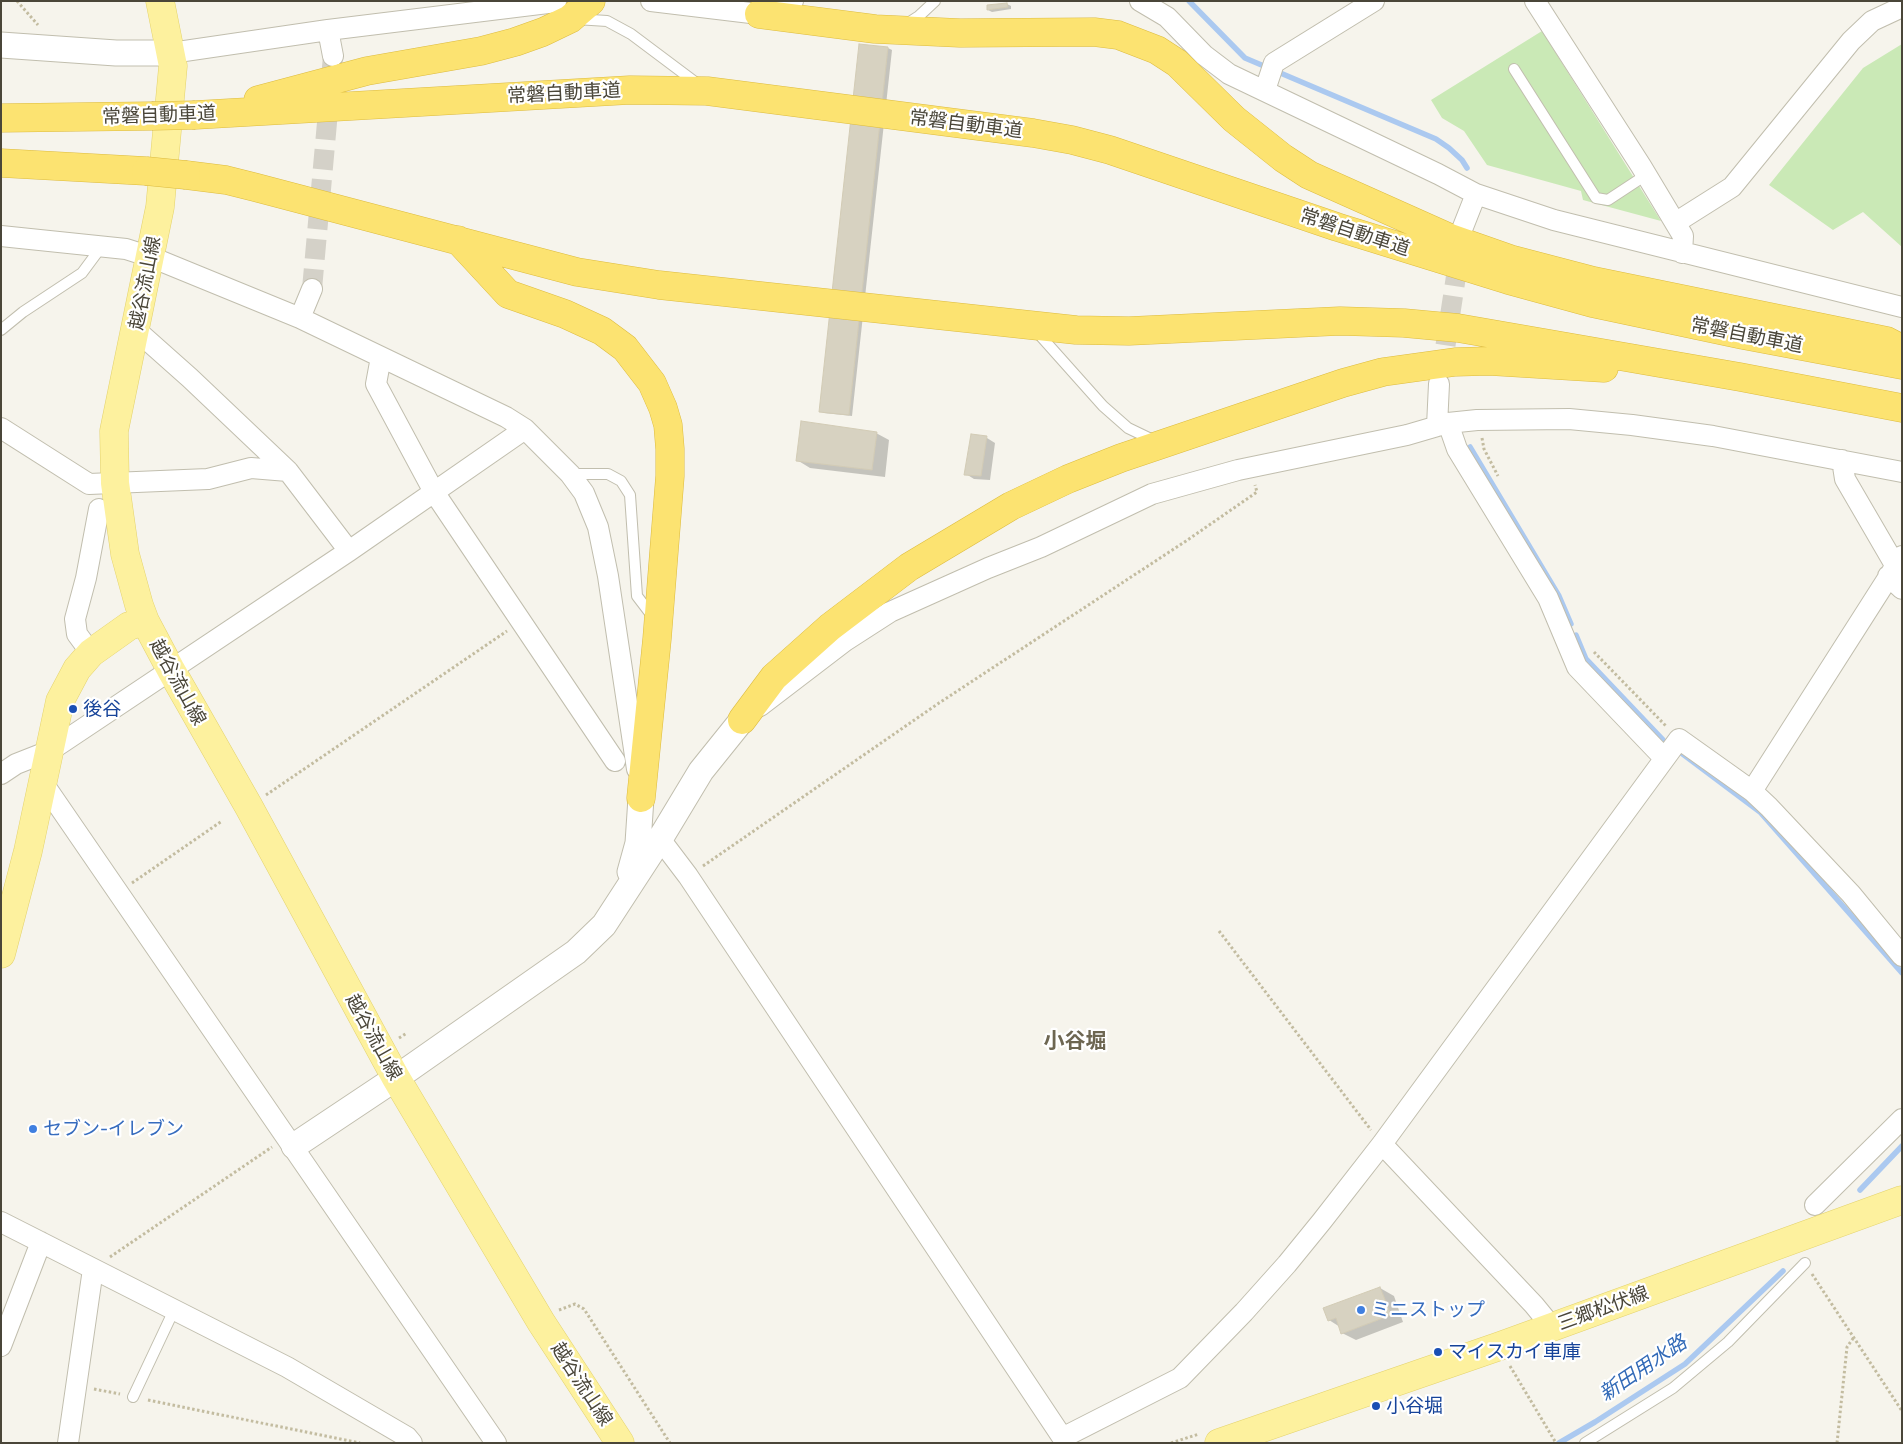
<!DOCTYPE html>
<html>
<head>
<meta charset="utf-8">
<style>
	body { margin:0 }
	#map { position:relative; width:1903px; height:1444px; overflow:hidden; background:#f6f4ec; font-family:Commissioner,sans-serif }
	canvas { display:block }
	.frame { position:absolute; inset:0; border:2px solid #4a4639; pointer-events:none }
</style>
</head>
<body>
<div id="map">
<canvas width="1903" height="1444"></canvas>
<div class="frame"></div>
</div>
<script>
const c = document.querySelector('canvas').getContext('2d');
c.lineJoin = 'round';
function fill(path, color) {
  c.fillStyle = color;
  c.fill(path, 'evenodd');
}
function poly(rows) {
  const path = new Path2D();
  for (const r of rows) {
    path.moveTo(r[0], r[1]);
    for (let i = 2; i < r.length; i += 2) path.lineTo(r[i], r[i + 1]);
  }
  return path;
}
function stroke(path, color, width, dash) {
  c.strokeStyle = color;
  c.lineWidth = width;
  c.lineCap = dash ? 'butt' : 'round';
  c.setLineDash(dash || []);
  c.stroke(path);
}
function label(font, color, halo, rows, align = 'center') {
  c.font = font + ' Commissioner,"Noto Sans JP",sans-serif';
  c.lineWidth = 4.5;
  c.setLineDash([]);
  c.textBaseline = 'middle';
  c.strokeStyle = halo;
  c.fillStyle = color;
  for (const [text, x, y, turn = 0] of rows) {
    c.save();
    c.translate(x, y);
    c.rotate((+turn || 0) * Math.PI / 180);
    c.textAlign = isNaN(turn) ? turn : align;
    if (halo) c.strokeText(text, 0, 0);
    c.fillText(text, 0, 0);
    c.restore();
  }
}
fill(poly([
	[1542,31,1661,221,1583,200,1581,191,1487,165,1464,131,1442,118,1431,100],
	[1902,44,1902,247,1863,212,1833,230,1769,185,1863,68]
]), '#cae9b6');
fill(poly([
	[1007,4,1011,6,1011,9,992,12,988,10],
	[888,48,892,50,852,416,824,413,821,411],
	[876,433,889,440,885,477,810,468,797,460],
	[987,438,995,443,990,480,974,479,966,474],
	[1380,1288,1394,1296,1403,1322,1356,1340,1342,1333,1340,1327,1329,1320]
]), '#0003');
stroke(poly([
	[1189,1,1245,58,1436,139,1449,148,1462,160,1467,168],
	[1470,447,1559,596,1571,624],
	[1576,635,1586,659,1663,740],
	[1680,752,1760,812,1902,973],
	[1860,1190,1902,1146],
	[1559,1443,1595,1422,1685,1364,1783,1271]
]), '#abc9f0', 5.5);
const building = poly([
	[1007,3,1008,7,987,10,987,5,1007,3],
	[859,44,888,47,849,415,819,412,859,44],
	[801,421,877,432,872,470,796,461,801,421],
	[971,434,987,436,981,476,964,475,971,434],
	[1380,1287,1391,1315,1341,1334,1336,1318,1328,1321,1323,1308,1380,1287]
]);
fill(building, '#d7d2c1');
stroke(building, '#d2cbb5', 1);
stroke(poly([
	[312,289,333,56],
	[1441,375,1460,250]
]), '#d4d1c8', 20, [20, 10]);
const service = poly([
	[576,19,607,21,631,34,699,85],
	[905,25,919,16,935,1],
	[1514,69,1596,198,1608,200,1646,175],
	[1,330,23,312,82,273,102,246],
	[1037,332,1103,406,1128,428,1155,441],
	[570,474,608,474,621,481,630,495,637,596,653,617],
	[133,1397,174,1310],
	[1585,1443,1673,1388,1728,1342,1805,1263]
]);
const minor = poly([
	[651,1,759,14,793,1],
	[1140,1,1167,17,1204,55,1229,74,1438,174,1476,194,1554,220,1902,307],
	[1535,1,1641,166,1683,236,1682,253],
	[328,30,333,56],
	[171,53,328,30,556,2],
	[1265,90,1274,63,1374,1],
	[1675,223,1732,187,1851,41,1872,21,1902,7],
	[1463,227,1476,194],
	[1,236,126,249,151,257,300,318,506,417,525,429,570,474,584,493,598,527,608,576,637,769],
	[300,318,312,289],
	[136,330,190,378,288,471,349,551],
	[381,357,376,384,434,492,615,761],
	[1448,423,1457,449,1548,598,1577,667,1664,758],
	[1437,426,1439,384],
	[1,428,89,484,208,479,251,468,288,471],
	[1842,460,1845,479,1895,565],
	[1888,576,1902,589],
	[91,653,77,634,75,619,86,578,99,509],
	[760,706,845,641,890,612,988,568,1041,547,1152,494,1238,470,1407,435,1448,423,1477,420,1569,419,1632,425,1713,436,1902,472],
	[1,774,16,764,49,751,60,744,349,551,525,429],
	[43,783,496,1443],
	[1752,791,1902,556],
	[660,839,688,876,1066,1443],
	[1382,1144,1534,1305,1552,1327],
	[1815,1205,1902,1119],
	[1,1222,287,1367,407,1437,412,1443],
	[1,1346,41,1242],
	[1064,1437,1180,1378,1244,1312,1287,1264,1322,1221,1382,1144,1679,739,1752,791,1769,807,1851,894,1902,956],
	[68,1443,93,1269]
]);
const tertiary = poly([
	[1,45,116,53,171,53],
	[630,872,638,843,641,798],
	[294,1146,396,1078,576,952,604,925,660,839,701,771,742,720]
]);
const primary = poly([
	[160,1,173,66,160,207,114,431,115,483,125,554,139,605,145,621,171,670,249,807,396,1078,541,1322,620,1443],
	[1,954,28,851,60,701,77,669,91,653,129,626,145,621],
	[1219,1443,1500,1346,1902,1200]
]);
const motorway = poly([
	[759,14,875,29,960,33,1094,32,1118,35,1157,50,1177,63,1234,119,1283,158,1309,175,1450,238,1510,259,1594,281,1887,341,1902,349],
	[258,100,367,71,481,51,515,42,543,32,570,19,591,1],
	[195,115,630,90,707,91,1033,133,1072,140,1110,150,1337,227,1508,280,1592,303,1743,335,1902,365],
	[1,118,152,116],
	[1,163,146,171],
	[186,175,226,180,254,187,577,272,659,285,1076,330,1129,331,1340,321,1404,323,1458,328,1740,377,1902,408],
	[458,240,508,294,565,314,602,331,625,348,652,383,663,408,668,425,670,449,670,476,657,639,641,798],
	[742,720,774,677,830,627,909,567,1011,506,1068,479,1121,458,1343,383,1383,372,1455,362,1489,361,1604,368]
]);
stroke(service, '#c1beae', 12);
stroke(minor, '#c1beae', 22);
stroke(tertiary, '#c1beae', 27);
stroke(primary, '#e3d26d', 29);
stroke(motorway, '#dcbb40', 29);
stroke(poly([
	[17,1,38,25],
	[1482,438,1484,449,1498,476],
	[1594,652,1666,726],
	[266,795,507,631],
	[703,866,939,703,1186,541,1257,492,1255,485],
	[132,883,222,821],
	[1219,931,1371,1130],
	[399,1038,407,1033],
	[110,1257,272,1147],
	[1812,1274,1902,1411],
	[559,1310,575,1304,584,1309,670,1443],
	[1510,1366,1556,1443],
	[94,1389,120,1394],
	[148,1400,360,1443],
	[1171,1443,1199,1434],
	[1837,1443,1847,1347,1854,1337]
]), '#c3bca0', 3, [2.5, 2.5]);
stroke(service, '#fff', 10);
stroke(minor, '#fff', 20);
stroke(tertiary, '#fff', 25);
stroke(primary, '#fdf19e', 28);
stroke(motorway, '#fce371', 28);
const motorwayBridge = poly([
	[152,116,195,115],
	[146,171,186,175]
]);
stroke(motorwayBridge, '#dcbb40', 29, []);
stroke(motorwayBridge, '#fce371', 28);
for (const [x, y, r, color] of [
	[73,709,5,"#1a4fb4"],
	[33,1129,5,"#3f7fe0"],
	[1361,1310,5,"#3f7fe0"],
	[1438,1352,5,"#1a4fb4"],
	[1376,1406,5,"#1a4fb4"]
]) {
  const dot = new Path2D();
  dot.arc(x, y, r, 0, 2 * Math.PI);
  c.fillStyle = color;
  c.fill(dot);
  stroke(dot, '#fff', 2);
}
label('19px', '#4a4639', '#fff', [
	["常磐自動車道",564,93,-3],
	["常磐自動車道",159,115,-2],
	["常磐自動車道",966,124,7],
	["常磐自動車道",1355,232,18],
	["越谷流山線",145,283,-79],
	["常磐自動車道",1747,335,11],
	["越谷流山線",178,682,61],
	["越谷流山線",374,1037,61],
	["三郷松伏線",1603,1308,-20],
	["越谷流山線",582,1384,57]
]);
label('19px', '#164399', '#fff', [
	["後谷",83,709],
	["マイスカイ車庫",1448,1352],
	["小谷堀",1386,1406]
], 'left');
label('19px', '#366cbe', '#fff', [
	["セブン-イレブン",43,1129],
	["ミニストップ",1371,1310]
], 'left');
label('italic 20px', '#326ab7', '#fff', [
	["新田用水路",1643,1368,-34]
]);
label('bold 21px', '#6d6651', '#fff', [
	["小谷堀",1075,1041]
]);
</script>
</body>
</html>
